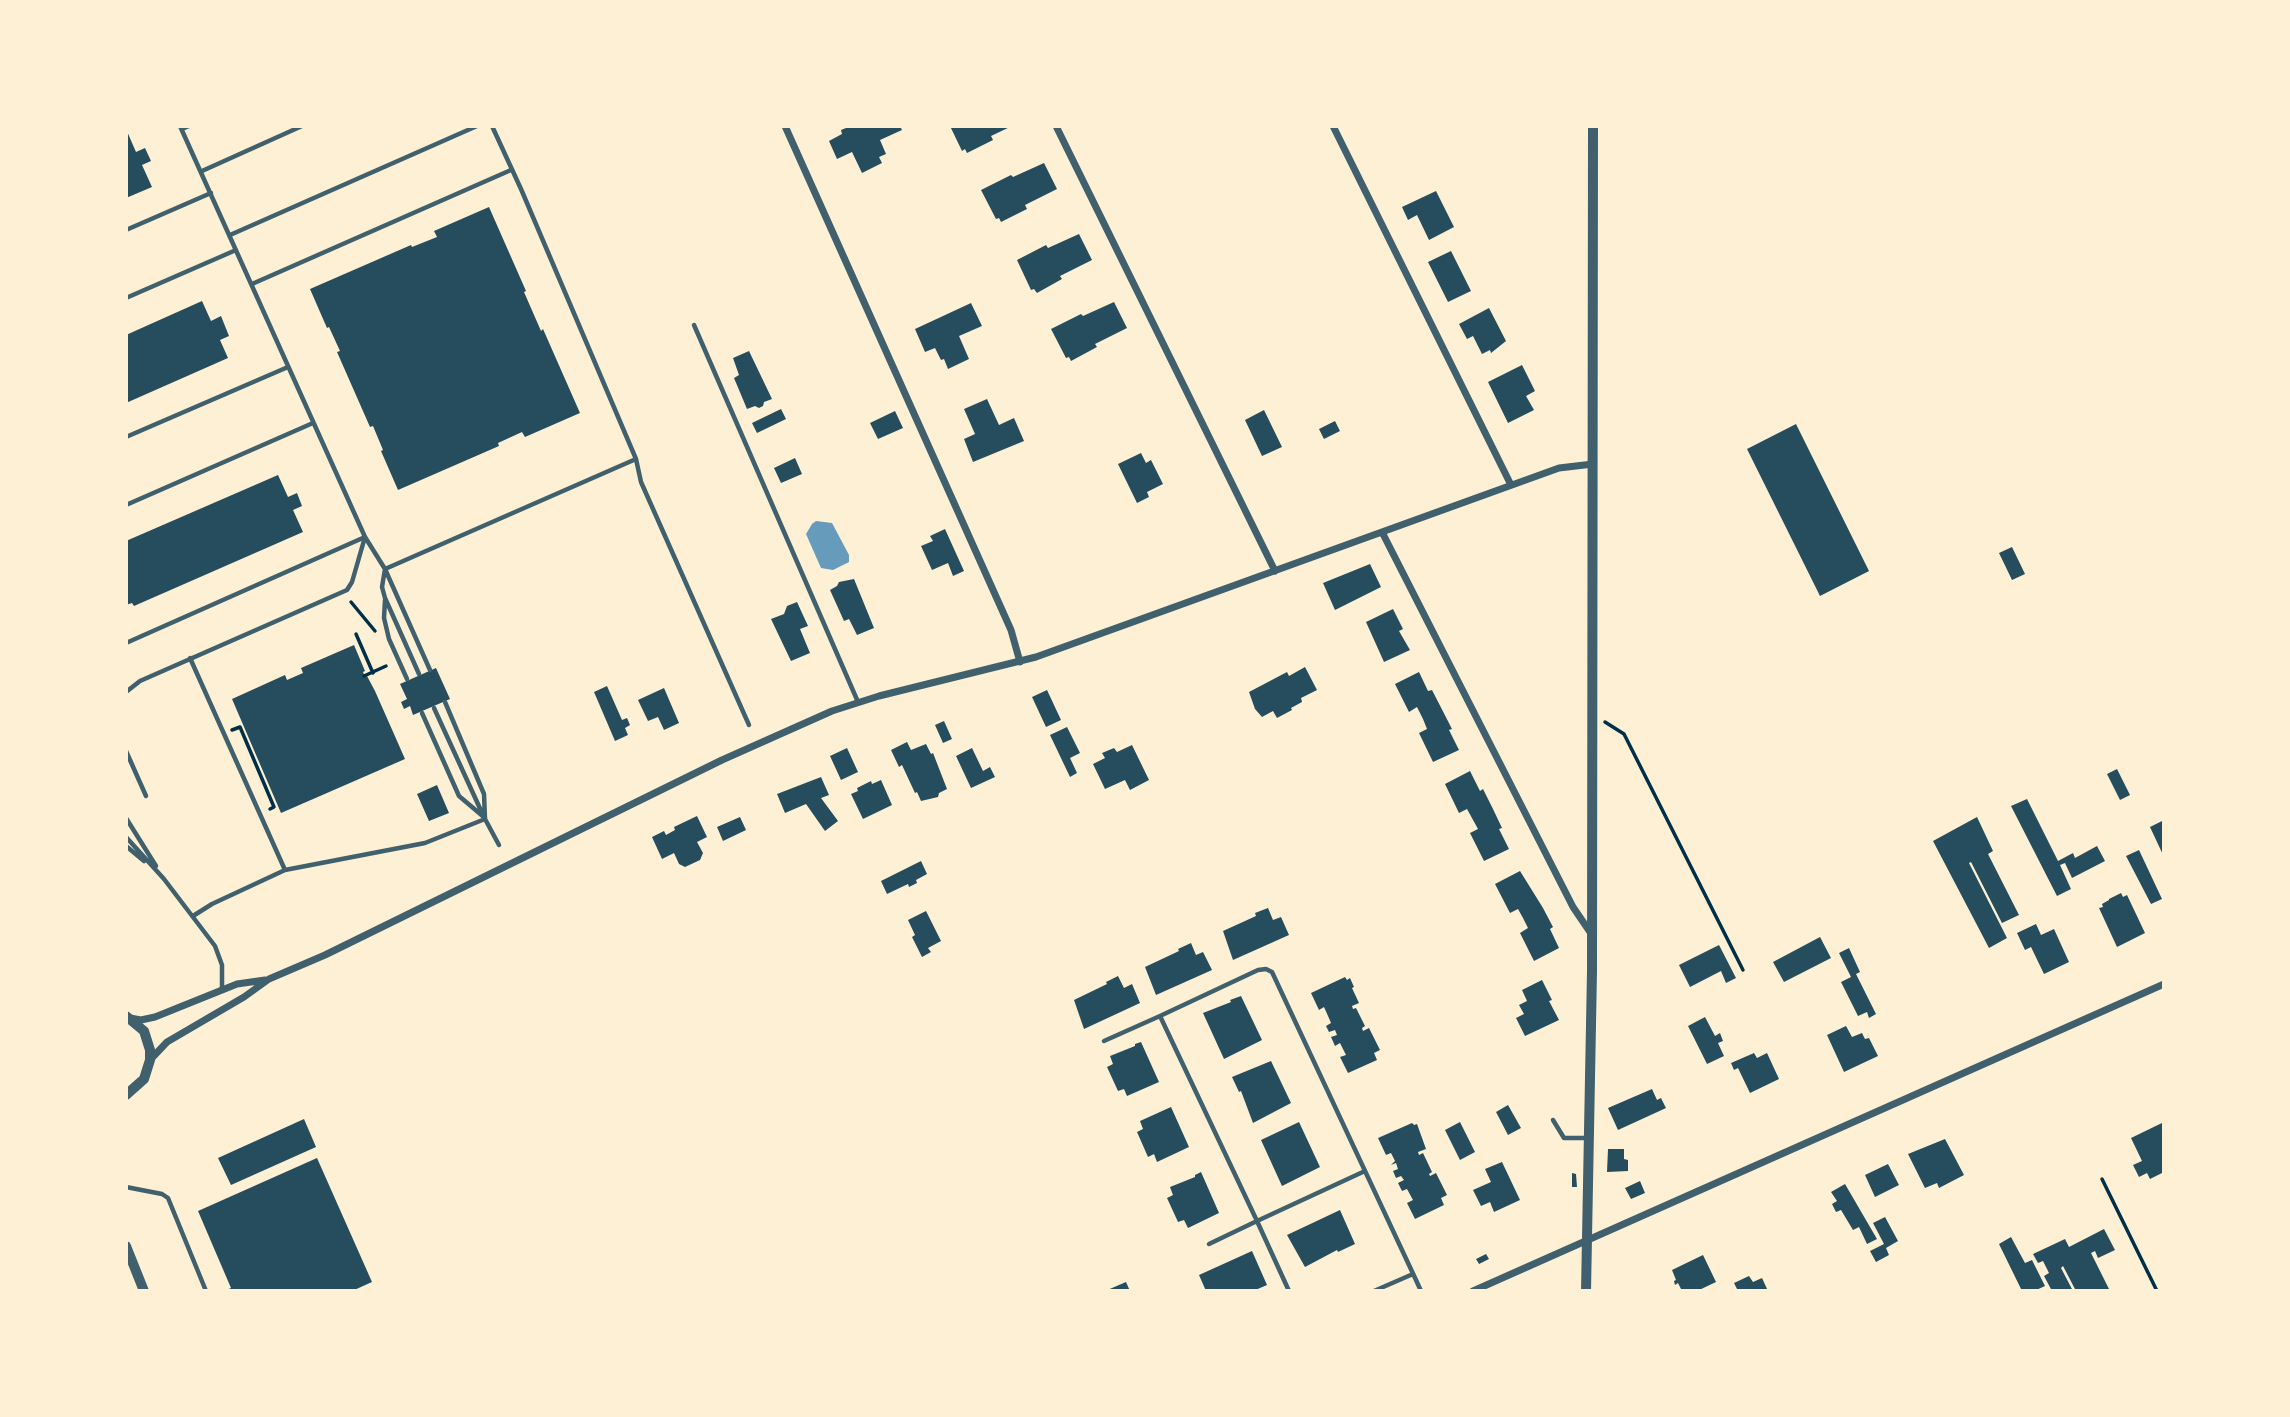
<!DOCTYPE html>
<html>
<head>
<meta charset="utf-8">
<style>
	body { margin:0 }
	#map { position:relative; width:2290px; height:1417px; overflow:hidden; background:#fdf0d5; font-family:"Archivo Narrow",sans-serif }
	canvas { display:block }
	.frame { position:absolute; inset:0; border:128px solid #fdf0d5; pointer-events:none }
</style>
</head>
<body>
<div id="map">
<canvas width="2290" height="1417"></canvas>
<div class="frame"></div>
</div>
<script>
const c = document.querySelector('canvas').getContext('2d');
c.lineJoin = 'round';
function fill(path, color) {
  c.fillStyle = color;
  c.fill(path, 'evenodd');
}
function poly(rows) {
  const path = new Path2D();
  for (const r of rows) {
    path.moveTo(r[0], r[1]);
    for (let i = 2; i < r.length; i += 2) path.lineTo(r[i], r[i + 1]);
  }
  return path;
}
function stroke(path, color, width, dash) {
  c.strokeStyle = color;
  c.lineWidth = width;
  c.lineCap = dash ? 'butt' : 'round';
  c.setLineDash(dash || []);
  c.stroke(path);
}
fill(poly([
	[816,521,832,523,849,555,849,562,833,570,821,568,806,534,812,524]
]), '#669bbc');
fill(poly([
	[851,126,900,126,902,130,880,140,886,154,879,157,882,163,862,173,852,152,837,159,829,141,842,134,841,130],
	[950,126,1012,126,991,136,993,140,967,153,965,149,962,151],
	[126,129,136,152,145,148,151,161,142,165,152,187,126,198],
	[1044,163,1057,189,1025,205,1027,209,1001,222,999,218,996,219,981,190,1011,175,1013,177],
	[1436,191,1454,227,1429,240,1417,215,1408,220,1402,207],
	[489,207,526,291,524,292,541,331,543,329,580,413,525,437,522,432,498,443,499,446,398,490,381,451,383,450,373,426,370,427,337,352,340,351,329,327,327,328,310,289,411,245,412,247,437,237,434,231],
	[1079,234,1092,260,1060,276,1062,279,1037,293,1034,289,1031,290,1017,260,1046,245,1048,248],
	[1451,251,1471,291,1448,302,1428,262],
	[202,301,211,321,221,316,229,336,220,340,228,358,126,403,126,335],
	[1114,302,1127,328,1095,344,1097,347,1071,361,1069,357,1066,358,1051,329,1081,314,1083,316],
	[971,303,982,326,959,336,969,359,948,369,944,359,941,360,935,348,925,352,915,329],
	[1489,308,1506,341,1491,353,1490,350,1482,354,1473,336,1467,339,1459,324],
	[749,351,772,399,764,402,763,406,759,408,755,406,747,409,734,378,739,375,733,358],
	[1522,365,1535,391,1526,396,1534,410,1508,423,1488,382],
	[987,399,999,425,1014,418,1024,441,973,462,964,439,975,434,964,409],
	[781,409,786,419,757,433,752,423],
	[1264,410,1282,447,1262,456,1245,420],
	[895,411,903,428,878,439,870,423],
	[1335,421,1340,431,1324,439,1319,429],
	[1796,424,1869,571,1820,596,1747,449],
	[1141,453,1146,463,1151,460,1163,484,1147,492,1149,497,1137,503,1118,464],
	[795,458,802,474,781,483,774,468],
	[278,475,288,497,297,493,302,506,293,510,303,532,134,606,132,603,126,605,126,541],
	[945,529,964,571,953,576,948,563,932,570,921,546,933,541,930,536],
	[2012,547,2025,574,2012,580,1999,553],
	[1370,564,1381,587,1335,610,1323,583],
	[854,579,874,628,857,635,849,619,844,621,830,590,837,586,839,582],
	[797,602,808,626,800,629,810,653,791,661,771,619,784,614,787,606],
	[1393,609,1403,629,1399,631,1410,650,1384,662,1366,622],
	[354,645,365,671,363,672,365,677,367,676,375,691,405,759,281,813,232,699,285,675,287,680,303,673,301,668],
	[1305,667,1317,690,1301,698,1302,702,1291,708,1292,710,1277,718,1273,711,1262,717,1255,709,1249,692,1287,672,1289,676],
	[436,668,450,699,413,715,410,706,404,709,401,702,407,699,400,684],
	[1419,672,1428,691,1432,690,1452,729,1449,730,1459,750,1433,762,1419,733,1427,729,1423,719,1417,707,1409,712,1395,684],
	[607,686,622,720,627,718,630,725,625,728,628,735,615,741,594,692],
	[664,688,679,723,664,730,658,717,648,721,638,700],
	[1047,690,1061,720,1046,727,1032,697],
	[944,721,952,739,943,743,935,725],
	[1067,727,1080,753,1070,758,1077,773,1070,777,1050,735],
	[907,742,911,750,926,744,931,754,933,753,947,789,939,793,938,797,921,801,917,792,915,793,902,765,899,767,891,750],
	[1132,745,1149,780,1130,790,1125,780,1105,789,1093,764,1105,758,1102,753,1114,748,1117,752],
	[847,748,858,772,841,780,830,756],
	[972,748,983,771,990,767,995,777,971,788,956,756],
	[2117,769,2130,795,2120,800,2107,774],
	[1470,771,1480,791,1483,789,1493,809,1502,828,1499,829,1509,849,1484,861,1470,833,1478,829,1467,809,1459,813,1445,784],
	[821,777,829,795,821,798,838,821,825,831,806,804,785,813,777,794],
	[881,780,892,805,863,819,851,794,858,791,857,788,871,781,872,784],
	[437,785,449,813,429,821,417,794],
	[2027,799,2058,861,2073,853,2075,858,2097,846,2105,861,2072,878,2065,863,2060,865,2071,889,2057,896,2011,806],
	[697,816,707,837,697,842,703,853,700,860,685,867,679,864,674,853,662,859,652,837,664,831,666,835,675,830,674,827],
	[740,817,746,830,723,841,717,827],
	[1977,817,1993,851,1988,854,2019,915,2002,923,1971,862,1969,863,2007,938,1989,948,1933,841],
	[2164,820,2164,857,2150,827],
	[2139,850,2162,899,2151,904,2126,856],
	[921,861,927,874,916,880,917,883,909,887,908,884,887,894,881,881],
	[1520,871,1543,908,1553,927,1550,929,1559,948,1534,961,1520,933,1528,928,1523,918,1518,909,1510,913,1495,884],
	[2121,893,2123,897,2127,895,2145,933,2117,947,2099,908,2103,907,2102,904,2109,900,2109,899],
	[1268,908,1273,920,1281,917,1289,935,1233,960,1223,931,1256,916,1255,913],
	[926,911,941,941,928,948,931,952,922,957,912,937,915,935,908,920],
	[2036,924,2041,935,2054,929,2069,962,2044,974,2031,947,2025,950,2017,933],
	[1820,937,1831,958,1784,982,1773,962],
	[1191,943,1196,955,1203,952,1212,970,1156,995,1145,967,1179,951,1178,949],
	[1719,945,1736,978,1726,983,1721,971,1690,987,1679,965],
	[1849,948,1860,972,1856,974,1876,1014,1869,1018,1867,1012,1858,1016,1841,982,1851,977,1839,953],
	[1118,976,1124,988,1132,984,1140,1003,1084,1029,1074,1000,1107,984,1106,982],
	[1345,977,1347,980,1350,978,1354,987,1352,988,1359,1003,1352,1006,1353,1009,1356,1008,1365,1026,1362,1028,1363,1031,1369,1028,1380,1050,1374,1053,1377,1060,1348,1073,1340,1057,1346,1055,1340,1043,1335,1046,1331,1037,1337,1035,1335,1030,1329,1032,1326,1026,1331,1023,1328,1016,1324,1007,1319,1010,1311,993],
	[1542,980,1552,1000,1549,1001,1559,1020,1525,1036,1516,1018,1524,1014,1519,1005,1527,1001,1522,990],
	[1241,996,1262,1040,1224,1059,1203,1013,1231,1002,1230,1000],
	[1705,1017,1715,1036,1720,1033,1723,1041,1718,1043,1724,1056,1707,1064,1688,1026],
	[1846,1026,1852,1037,1862,1033,1865,1039,1869,1038,1878,1056,1844,1072,1827,1035],
	[1141,1042,1159,1082,1127,1096,1124,1089,1118,1091,1107,1067,1113,1064,1110,1056,1135,1046,1135,1044],
	[1754,1053,1757,1058,1767,1053,1779,1079,1750,1093,1738,1068,1734,1070,1731,1063],
	[1271,1061,1291,1103,1253,1123,1241,1091,1239,1092,1232,1077],
	[1652,1089,1657,1100,1661,1098,1666,1108,1618,1130,1608,1108],
	[1508,1105,1521,1128,1508,1135,1496,1112],
	[1171,1107,1189,1147,1157,1162,1154,1154,1148,1157,1137,1132,1143,1129,1140,1121],
	[304,1119,316,1147,231,1185,218,1158],
	[1299,1122,1320,1167,1282,1186,1261,1140],
	[1460,1122,1475,1152,1460,1160,1445,1130],
	[2164,1122,2164,1172,2150,1179,2147,1173,2139,1177,2133,1165,2142,1161,2131,1138],
	[1412,1123,1414,1125,1417,1124,1426,1149,1418,1152,1419,1155,1423,1153,1432,1172,1429,1174,1430,1176,1436,1173,1447,1195,1441,1198,1444,1205,1415,1219,1407,1203,1413,1200,1407,1189,1402,1191,1398,1183,1404,1180,1401,1176,1396,1178,1393,1171,1398,1169,1396,1163,1391,1165,1395,1161,1391,1153,1386,1155,1378,1138],
	[1945,1139,1964,1175,1939,1188,1937,1183,1925,1188,1908,1154],
	[1608,1149,1624,1149,1624,1159,1628,1160,1628,1171,1607,1172],
	[317,1158,372,1282,352,1291,224,1291,231,1288,198,1211],
	[1502,1162,1520,1200,1494,1212,1490,1202,1481,1206,1473,1190,1491,1182,1485,1169],
	[1888,1164,1899,1185,1875,1197,1865,1175],
	[1201,1172,1219,1213,1188,1228,1184,1220,1178,1222,1167,1198,1173,1195,1170,1187,1195,1177,1195,1175],
	[1572,1173,1576,1174,1577,1187,1572,1187],
	[1640,1181,1645,1193,1631,1199,1625,1188],
	[1845,1184,1877,1239,1867,1244,1859,1227,1853,1230,1841,1210,1836,1212,1832,1204,1837,1201,1831,1192],
	[1340,1210,1355,1244,1338,1252,1337,1250,1305,1267,1287,1235],
	[1885,1217,1898,1241,1886,1248,1889,1255,1876,1262,1870,1251,1884,1244,1873,1223],
	[2104,1229,2115,1250,2098,1258,2095,1251,2091,1253,2110,1291,2076,1291,2063,1266,2061,1268,2073,1291,2052,1291,2044,1276,2049,1273,2043,1261,2038,1263,2033,1254,2065,1239,2069,1247],
	[2011,1237,2025,1263,2032,1260,2045,1286,2034,1291,2022,1291,1999,1244],
	[1252,1251,1267,1285,1253,1291,1206,1291,1199,1275],
	[1486,1254,1489,1259,1479,1264,1476,1259],
	[1703,1255,1716,1282,1697,1291,1682,1291,1678,1283,1675,1285,1674,1281,1676,1280,1672,1270],
	[1749,1276,1753,1282,1762,1278,1768,1291,1738,1291,1734,1283],
	[1126,1282,1130,1291,1105,1291]
]), '#264d5e');
stroke(poly([
	[351,602,375,631],
	[356,634,373,673],
	[364,676,386,666],
	[1605,722,1624,734,1743,970],
	[232,730,240,727,274,807,270,809],
	[2102,1179,2157,1291]
]), '#003049', 3.5);
stroke(poly([
	[182,129,189,126],
	[202,171,302,126],
	[126,230,211,193],
	[230,235,477,126],
	[252,284,511,170],
	[126,298,236,250],
	[694,325,858,702],
	[126,437,288,367],
	[636,459,641,482,749,725],
	[126,505,313,423],
	[385,600,384,618,389,639,407,679],
	[126,643,365,537,385,569,430,670],
	[190,658,285,870,425,843,485,819],
	[419,674,385,598,382,587,385,569,636,459,521,189,492,126],
	[126,692,140,681,347,590,352,582,365,537,180,126],
	[445,702,484,794,485,819,499,845],
	[434,708,483,815],
	[422,713,459,796,485,818],
	[126,751,146,796],
	[126,818,156,866],
	[126,837,164,879,215,946,222,965,222,990],
	[126,846,144,861],
	[193,916,212,904,285,870],
	[1104,1041,1160,1016],
	[1553,1120,1564,1138,1588,1138],
	[1365,1171,1257,1221,1160,1016,1258,970,1266,969,1272,972,1416,1280,1421,1291],
	[126,1187,162,1194,168,1198,206,1291],
	[1209,1244,1257,1221,1289,1291],
	[1374,1291,1413,1274]
]), '#3f606c', 4.5);
stroke(poly([
	[785,126,1011,630,1020,662],
	[1056,126,1275,571],
	[1333,126,1511,485],
	[1382,532,1573,907,1590,932],
	[130,1018,141,1020,155,1017,237,984,265,980],
	[150,1060,167,1042,244,997,269,979,325,955,722,760,832,711,879,696,1036,657,1559,468,1593,464],
	[1473,1291,2164,984]
]), '#3f606c', 7);
stroke(poly([
	[126,1016,144,1031,150,1050,150,1060,144,1079,126,1095],
	[126,1246,144,1291],
	[1586,1291,1592,971,1593,126]
]), '#3f606c', 10);
</script>
</body>
</html>
